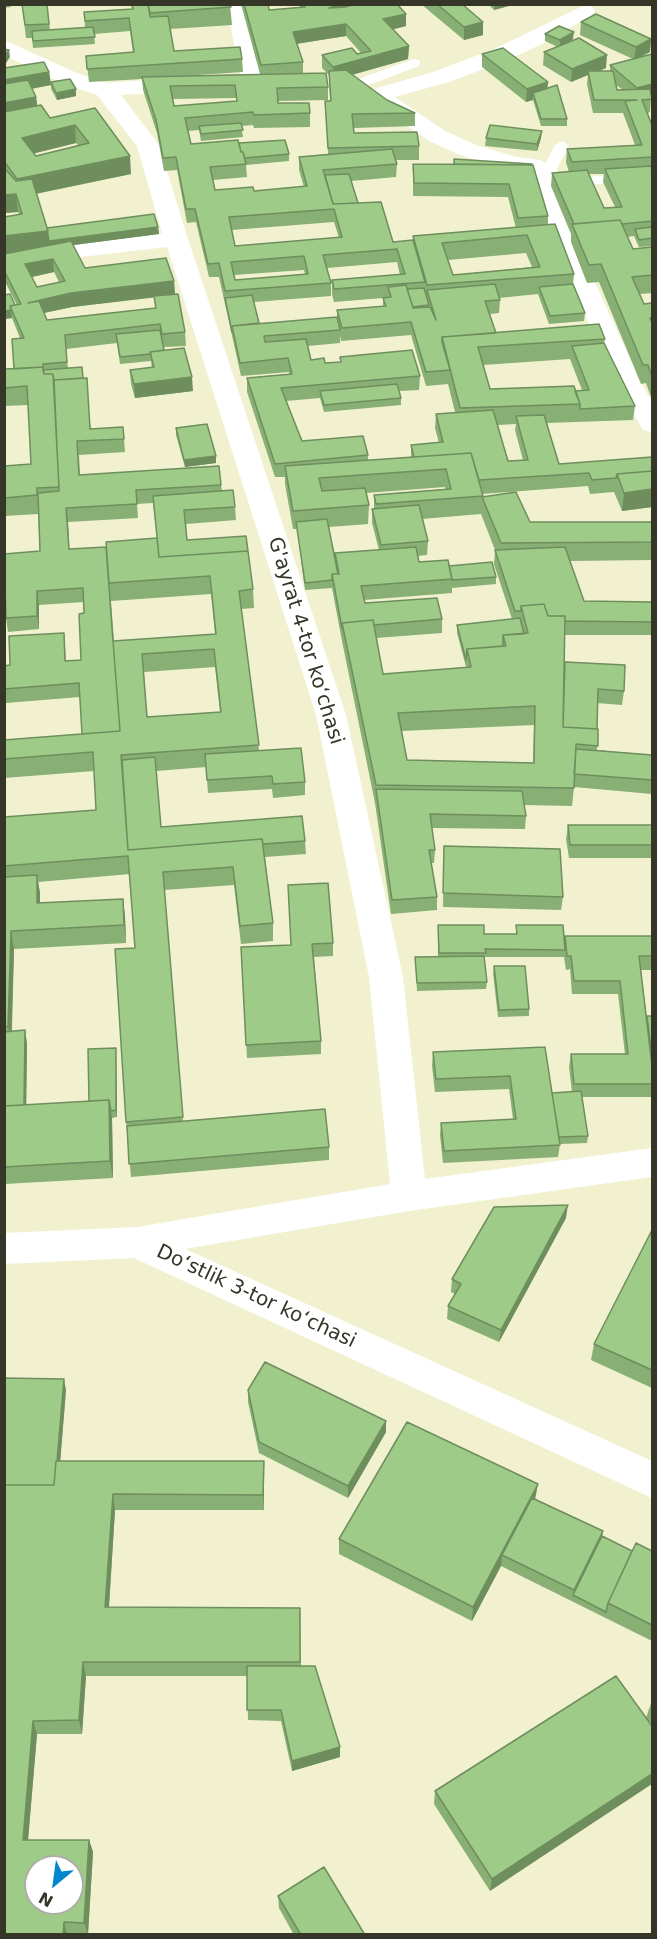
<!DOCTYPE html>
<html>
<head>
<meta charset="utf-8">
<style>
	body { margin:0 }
	#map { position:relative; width:657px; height:1939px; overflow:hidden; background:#f1f1cf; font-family:"DejaVu Sans",sans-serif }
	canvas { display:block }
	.frame { position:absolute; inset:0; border:6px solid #353528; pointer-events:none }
	.north { position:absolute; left:24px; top:1855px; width:60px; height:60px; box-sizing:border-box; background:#fff; border:2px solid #aeaea9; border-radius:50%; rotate:209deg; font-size:16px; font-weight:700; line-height:24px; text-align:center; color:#353528 }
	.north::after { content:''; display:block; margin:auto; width:21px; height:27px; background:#0086cd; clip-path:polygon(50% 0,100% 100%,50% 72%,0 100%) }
</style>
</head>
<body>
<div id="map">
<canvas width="657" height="1939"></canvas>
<div class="frame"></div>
<div class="north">N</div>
</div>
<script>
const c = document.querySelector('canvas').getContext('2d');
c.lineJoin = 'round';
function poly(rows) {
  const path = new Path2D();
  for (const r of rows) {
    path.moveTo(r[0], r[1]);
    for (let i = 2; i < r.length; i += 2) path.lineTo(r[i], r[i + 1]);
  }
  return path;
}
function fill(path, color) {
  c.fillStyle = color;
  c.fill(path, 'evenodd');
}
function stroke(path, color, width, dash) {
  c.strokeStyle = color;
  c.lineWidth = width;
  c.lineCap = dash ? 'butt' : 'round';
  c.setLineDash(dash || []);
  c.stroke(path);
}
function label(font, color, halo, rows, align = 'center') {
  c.font = font + ' "DejaVu Sans",sans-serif';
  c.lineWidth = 4.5;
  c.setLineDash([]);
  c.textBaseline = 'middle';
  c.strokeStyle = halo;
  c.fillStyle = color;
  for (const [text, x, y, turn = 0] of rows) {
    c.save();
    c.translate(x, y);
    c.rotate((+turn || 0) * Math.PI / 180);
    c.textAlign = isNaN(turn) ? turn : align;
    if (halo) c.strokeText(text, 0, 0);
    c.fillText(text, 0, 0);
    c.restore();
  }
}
fill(poly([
	[414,59,419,60,420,63,419,66,366,86,361,87,355,83,356,80,414,59],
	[562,141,569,145,555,173,548,177,543,176,541,173,555,145,562,141],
	[652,173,652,181,565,186,558,182,565,178,652,173]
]), '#fff');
fill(poly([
	[226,4,247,4,264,83,261,88,253,90,245,88,242,83,226,4],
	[585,5,592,7,595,11,592,15,546,42,510,59,449,82,395,97,445,131,476,145,517,157,540,160,556,168,559,173,560,183,583,257,641,382,652,402,652,432,643,430,615,382,559,257,536,183,536,176,527,172,507,169,460,155,429,141,371,101,367,95,370,90,433,72,494,49,585,5],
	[4,40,77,73,107,83,187,77,195,79,198,84,195,89,187,91,121,95,159,145,188,239,346,715,403,977,425,1179,652,1148,652,1177,409,1211,137,1257,124,1253,119,1242,124,1231,137,1227,390,1184,369,977,316,715,167,247,4,266,4,252,162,233,137,146,97,95,61,83,4,55,4,40]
]), '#fff');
fill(poly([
	[137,1227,652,1461,652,1498,134,1258,4,1264,4,1233,137,1227]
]), '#fff');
fill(poly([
	[4,4,10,4,11,7,4,8],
	[22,4,47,4,50,30,85,27,84,12,132,9,131,4,230,4,232,25,170,29,174,51,242,59,243,72,182,76,260,74,241,4,268,4,269,10,300,7,299,4,397,4,406,14,406,26,393,29,409,46,408,59,352,75,387,100,415,113,415,126,354,128,354,133,419,146,419,160,396,160,397,164,396,177,351,181,358,203,393,242,413,240,413,236,516,228,508,197,413,196,413,164,454,164,454,159,532,164,548,216,548,225,574,274,573,284,585,313,584,321,549,324,538,294,499,298,500,300,499,313,490,314,496,333,605,339,604,343,635,406,633,420,547,423,559,464,652,457,652,507,622,511,614,492,590,494,588,486,482,494,483,496,530,522,652,522,652,560,570,561,584,601,652,602,652,635,565,635,564,667,624,691,622,705,597,703,597,750,652,755,652,794,574,787,572,806,524,805,526,816,525,829,432,828,435,850,434,863,431,863,437,897,437,910,391,914,375,803,342,641,332,588,305,590,297,529,293,529,285,484,285,477,275,477,247,392,247,378,289,374,289,372,241,376,219,277,209,277,196,222,187,223,177,170,164,171,157,133,143,90,142,79,89,82,86,56,133,53,130,31,94,34,95,44,33,48,32,38,26,38],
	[346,36,361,53,322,55,322,68,329,75,330,101,325,101,328,154,299,157,299,170,304,187,254,191,215,190,213,180,247,177,246,165,289,161,289,154,239,143,191,144,188,131,199,130,201,141,243,137,241,126,253,125,254,128,310,127,310,113,278,103,278,101,328,100,328,87,303,74,303,62,297,44],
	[236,98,236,101,174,106,173,99],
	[334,222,339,238,235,246,232,230],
	[526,253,532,267,453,275,448,260],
	[397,262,400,275,332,280,332,294,334,302,383,298,383,306,337,310,337,319,259,324,254,302,331,296,331,283,327,268],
	[304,270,305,274,235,280,234,275],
	[340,335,341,341,411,335,426,386,448,384,455,412,436,414,435,428,439,443,411,445,411,457,368,460,368,455,302,441,286,401,320,398,324,412,401,405,401,398,399,391,419,390,420,376,340,357,340,362,325,363,311,360,308,346,340,343],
	[570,359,582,390,490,389,483,365],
	[516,424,515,430,523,460,508,461,498,425],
	[445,487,445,489,374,495,374,509,372,509,372,523,379,550,335,553,335,560,329,527,368,524,369,505,366,493],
	[481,514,495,550,494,564,512,619,457,625,457,633,466,667,383,674,376,638,442,633,442,619,365,603,364,600,452,593,452,588,496,584,496,577,449,566,419,562,417,556,427,555,428,541,422,519],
	[534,725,533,763,407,760,401,731],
	[421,4,462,4,483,22,483,35,464,40],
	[488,4,516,4,494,10],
	[581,22,651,39,650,52,638,58,652,54,652,97,651,97,650,112,648,113,652,125,652,246,639,247,634,236,627,237,633,249,652,247,652,293,640,294,644,304,652,303,652,400,646,383,641,384,599,282,587,283,571,242,571,234,551,186,552,173,569,172,566,162,567,149,635,145,623,113,593,113,587,84,588,75,571,82,543,65,544,52,558,47,545,41,545,34,573,39,568,43,606,68,599,71,610,71,610,65,633,59,580,35],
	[616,85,622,89,617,90],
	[589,174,604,174,603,182,615,207,604,208],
	[482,54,547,88,567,119,567,126,541,126,533,100,526,102,482,67],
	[4,68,49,72,51,85,32,89,36,97,37,105,50,118,95,108,131,174,36,194,47,228,158,227,159,234,73,245,85,268,174,281,175,294,185,332,186,346,164,347,164,350,193,391,135,398,131,384,130,370,152,368,151,361,120,364,117,343,66,349,68,369,83,378,91,429,124,439,125,452,79,455,80,475,221,485,222,491,235,507,236,520,186,524,187,540,253,589,254,608,241,609,259,750,305,782,305,795,273,798,272,789,208,793,206,767,156,771,161,827,305,841,306,854,265,857,273,923,273,941,241,944,234,885,164,890,183,1121,329,1147,329,1160,131,1177,126,1122,135,948,130,874,38,882,40,893,40,903,123,899,125,917,126,943,14,949,12,1031,25,1030,27,1044,26,1105,89,1101,116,1055,117,1117,112,1118,113,1178,4,1184,4,817,96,810,94,771,4,778,4,740,82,734,80,697,6,703,4,691,4,666,10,665,64,633,66,661,81,660,84,613,84,602,39,605,39,629,8,632,6,618,40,551,38,514,4,516,4,466,31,464,28,405,4,406,4,369,14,369,20,338,12,318,4,319,4,295,15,305,17,305,4,280,4,217,19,215,18,212,4,213],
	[76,143,78,145,36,156,34,153],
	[54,272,59,282,37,287,32,277],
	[154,297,155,308,47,320,44,313,72,307],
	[153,503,157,538,107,547,69,549,68,522,138,518,137,504],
	[211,594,215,634,114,641,111,601],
	[215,667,220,712,147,717,144,672],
	[51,82,76,96,57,100,51,89],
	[486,138,541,138,537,151,485,146],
	[176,428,216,463,185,467,176,435],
	[568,825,652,825,652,858,569,858,566,839],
	[444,846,563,897,561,910,443,907],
	[288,885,333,943,333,956,314,957,321,1041,321,1054,247,1058,241,947,291,945],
	[438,925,484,934,516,934,516,925,565,941,565,936,652,936,652,970,641,970,647,1019,647,1016,652,1016,652,1099,652,1097,582,1097,588,1136,587,1143,560,1144,558,1157,443,1163,440,1135,441,1123,513,1119,509,1089,435,1092,432,1066,433,1052,545,1047,552,1093,572,1092,569,1067,571,1054,625,1054,618,994,572,994,570,969,566,970,564,957,485,957,484,960,487,982,486,989,417,991,415,957,438,957],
	[494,966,529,1009,529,1016,498,1017,493,973],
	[566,1218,499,1342,447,1319,448,1306,455,1294,451,1292,452,1279],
	[652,1230,652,1388,591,1360,594,1344],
	[66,1390,60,1461,264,1461,264,1510,115,1510,109,1607,300,1608,301,1666,340,1757,292,1771,281,1721,248,1720,247,1676,86,1676,82,1734,37,1734,28,1840,89,1840,93,1852,88,1934,4,1935],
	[248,1390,386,1432,348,1498,259,1453,248,1402],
	[536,1499,603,1531,602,1536,632,1551,652,1551,652,1641,501,1566,472,1621,339,1554,339,1539],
	[652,1700,652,1723,649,1721,490,1891,434,1804,435,1791,646,1718],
	[278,1896,365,1935,294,1935,279,1908]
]), '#88af74');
fill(poly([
	[342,4,390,4,329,8],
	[495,4,516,4,494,10],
	[406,14,406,26,383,32,383,19],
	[483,22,483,35,464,40,464,27],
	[346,24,346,36,294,44,293,32],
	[574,32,573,39,560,47,560,40],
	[651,39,650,52,634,60,636,47],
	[409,46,408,59,333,80,333,67],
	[9,50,10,57,4,66,4,57],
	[607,55,606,68,589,75,588,71,588,75,571,82,572,69],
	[49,72,51,85,4,93,4,80],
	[548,82,547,95,533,93,533,100,526,102,527,89],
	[652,84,652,97,637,101,635,100,637,88],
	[76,89,76,96,57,100,56,93],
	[36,97,38,110,4,116,4,103],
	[75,125,76,143,24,156,22,138],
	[542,131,541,138,537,151,537,144],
	[130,156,131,174,19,197,17,179],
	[16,194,18,212,4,213,4,195],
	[158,227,159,234,4,254,4,236,48,231],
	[53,259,54,272,27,278,25,264],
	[174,281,175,295,72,307,29,316,28,303,71,293],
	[11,310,12,318,4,319,4,311],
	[192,377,193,391,135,398,134,384],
	[216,456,216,463,185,467,184,460],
	[652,489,652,507,622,511,624,493],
	[66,508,68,522,70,563,69,549],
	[37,591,39,605,39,629,37,616],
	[37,875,40,893,40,921,37,903],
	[123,899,125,917,126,943,124,925],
	[11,931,14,949,11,1044,8,1027],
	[25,1030,27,1044,26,1123,24,1110],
	[116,1048,116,1055,117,1117,116,1110],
	[109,1100,112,1117,113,1178,110,1161],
	[568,1205,566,1218,499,1342,501,1330],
	[64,1379,66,1390,57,1501,55,1489],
	[386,1421,386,1432,348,1498,348,1486],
	[264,1461,264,1510,263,1495],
	[538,1484,535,1500,502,1555,501,1566,472,1621,473,1607],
	[113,1494,115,1510,108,1621,105,1607],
	[603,1531,601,1542,573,1595,574,1590],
	[83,1662,86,1676,82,1734,79,1720],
	[33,1721,37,1734,27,1852,23,1840],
	[340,1747,340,1757,292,1771,292,1761],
	[652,1774,652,1784,490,1891,492,1879],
	[89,1840,93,1852,88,1934,84,1923],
	[64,1922,67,1934,67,1935,63,1935]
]), '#6f8e5e');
const building = poly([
	[22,4,47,4,49,24,25,25,22,4],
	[132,4,148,4,150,17,168,16,174,51,240,47,242,59,87,69,86,56,134,52,129,18,85,21,84,12,133,9,132,4],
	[148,4,230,4,231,7,150,13,148,4],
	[244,4,268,4,269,10,305,7,304,4,342,4,329,8,345,7,356,4,397,4,406,14,383,19,409,46,333,67,322,55,352,48,357,54,371,51,346,24,293,32,303,62,261,65,244,4],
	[437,4,462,4,483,22,464,27,437,4],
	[596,14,651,39,636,47,581,22,596,14],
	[559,26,574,32,560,40,545,34,559,26],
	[93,27,95,37,33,41,32,31,93,27],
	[579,38,607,55,572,69,544,52,579,38],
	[503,48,548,82,527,89,482,54,503,48],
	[4,49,9,50,4,57,4,49],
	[652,54,652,84,637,88,610,65,652,54],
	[44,62,49,72,4,80,4,68,44,62],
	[346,70,387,100,415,113,352,114,354,133,417,132,419,146,328,148,325,101,331,101,329,71,346,70],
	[588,71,613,71,617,90,650,89,652,99,642,100,652,125,652,157,572,162,567,149,642,145,625,101,637,100,594,100,588,71],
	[326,73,328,87,277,88,278,103,309,103,310,113,254,115,253,112,185,118,191,144,238,140,241,152,243,152,246,164,210,167,215,190,253,187,254,191,307,186,299,157,392,149,397,164,323,170,333,204,381,202,393,242,413,240,425,282,334,289,332,280,405,274,397,249,323,255,331,283,225,291,219,263,208,264,195,209,186,209,176,157,163,158,156,120,142,77,326,73],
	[235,85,237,101,174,106,170,86,235,85],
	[334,209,342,237,235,246,229,217,334,209],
	[304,256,308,274,235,280,231,262,304,256],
	[70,79,76,89,56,93,51,82,70,79],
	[28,80,36,97,4,103,4,84,28,80],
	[557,85,567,119,541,119,533,93,557,85],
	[41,105,50,118,95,108,130,156,17,179,4,161,4,112,41,105],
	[75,125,89,143,36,156,22,138,75,125],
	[241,123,243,130,201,134,199,126,241,123],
	[490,125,542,131,537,144,486,138,490,125],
	[285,140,289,154,245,158,243,152,241,152,239,143,285,140],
	[454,159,532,164,532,165,454,164,454,159],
	[413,164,533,165,548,216,518,218,509,184,414,183,413,164],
	[651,166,652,170,652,221,622,224,620,220,574,224,552,173,587,170,604,208,622,207,605,169,651,166],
	[4,170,6,170,16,181,32,179,48,231,4,236,4,217,22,214,16,194,4,195,4,170],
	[349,174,358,203,333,204,325,175,349,174],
	[154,214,158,227,49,241,47,228,154,214],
	[620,220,633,249,652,247,652,275,632,277,644,304,652,303,652,318,650,318,652,323,652,376,648,365,643,365,601,264,589,265,572,224,620,220],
	[555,224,574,274,427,285,413,236,555,224],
	[527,235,540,267,453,275,442,243,527,235],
	[652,227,652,238,639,240,635,229,652,227],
	[71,241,85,268,166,258,174,281,71,293,28,303,39,301,47,320,156,308,154,296,178,294,185,332,162,334,160,324,65,335,67,362,43,364,43,369,43,367,14,369,12,339,24,338,10,306,21,304,4,270,4,254,71,241],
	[53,259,65,281,37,287,25,264,53,259],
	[495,284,500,300,485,301,496,333,442,337,442,342,450,370,426,372,411,322,342,328,337,310,386,306,383,298,391,297,388,287,406,285,413,308,430,307,436,320,427,290,495,284],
	[573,284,585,313,550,316,539,287,573,284],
	[424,288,429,305,413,307,407,289,424,288],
	[10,294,15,305,10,306,11,310,4,311,4,295,10,294],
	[252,295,259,323,232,326,232,332,225,298,252,295],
	[337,317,340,330,264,336,265,342,306,339,311,360,324,358,325,363,341,362,340,357,412,350,420,376,281,388,302,441,363,436,368,455,275,464,247,378,292,374,288,358,240,363,232,326,337,317],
	[599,324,605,339,478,347,490,389,574,386,580,404,460,408,442,337,599,324],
	[160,330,164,350,150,352,151,354,120,357,116,334,160,330],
	[604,343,635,406,580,409,580,404,575,391,589,390,572,346,604,343],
	[184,348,192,377,134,384,130,370,154,367,150,352,184,348],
	[43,367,44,374,53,374,59,487,37,488,37,495,4,498,4,466,31,464,27,386,4,388,4,369,43,367],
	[82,367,83,378,54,380,53,374,44,374,43,370,82,367],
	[87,378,90,429,123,427,124,439,77,441,79,475,219,466,221,485,136,490,137,504,66,508,69,549,106,547,113,641,120,731,82,734,79,683,4,689,4,666,10,665,9,636,64,633,65,661,81,660,79,614,84,613,83,588,37,591,37,616,6,618,4,554,40,551,38,493,59,491,54,380,87,378],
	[397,384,401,398,324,405,320,391,397,384],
	[493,410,508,461,528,460,516,416,544,415,559,464,652,457,652,471,617,474,616,478,592,480,589,473,479,480,471,453,414,457,411,445,443,442,436,414,493,410],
	[207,424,216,456,184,460,176,428,207,424],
	[471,453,483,496,376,504,374,495,451,489,446,469,319,478,322,491,365,488,369,505,293,511,285,466,471,453],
	[652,471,652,489,624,493,617,474,652,471],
	[233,490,235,507,184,510,187,540,246,536,248,551,159,557,153,496,233,490],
	[516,492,530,522,652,522,652,542,501,543,482,497,516,492],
	[419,505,428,541,381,545,372,509,419,505],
	[327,519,338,574,332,574,332,580,305,583,296,522,327,519],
	[157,538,159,557,248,551,253,589,239,591,259,745,121,755,128,850,262,839,273,923,240,926,233,867,163,872,183,1117,126,1122,115,949,135,948,128,856,4,866,4,817,96,810,93,752,4,759,4,740,120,731,113,641,216,634,210,576,109,583,106,542,157,538],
	[214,649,221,712,147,717,142,654,214,649],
	[416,547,419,562,448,560,452,579,361,586,365,603,437,598,442,619,374,625,373,620,342,623,342,628,332,574,339,574,335,553,416,547],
	[565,547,584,601,652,602,652,622,565,621,565,616,548,616,544,604,521,606,521,611,515,611,495,550,565,547],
	[492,562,496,577,452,580,449,566,492,562],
	[544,604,548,616,565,616,563,727,598,729,598,746,576,744,574,788,376,785,342,623,373,620,383,674,471,667,467,649,506,646,503,635,528,633,521,606,544,604],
	[535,706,534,763,407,760,398,713,535,706],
	[520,618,524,634,503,635,503,646,467,649,466,660,457,625,520,618],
	[565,662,625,665,624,691,598,689,597,729,563,727,565,662],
	[301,748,305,782,273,784,272,776,207,780,205,754,301,748],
	[576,749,652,755,652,780,574,774,576,749],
	[155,757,161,827,302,816,305,841,263,844,262,839,128,850,122,760,155,757],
	[376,789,522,791,526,816,430,814,435,850,429,850,437,897,392,900,376,789],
	[568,825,652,825,652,845,570,845,568,825],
	[444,846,560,849,563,897,443,893,444,846],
	[37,875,37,903,123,899,124,925,11,931,8,1027,4,1027,4,877,37,875],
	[328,883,333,943,312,944,321,1041,246,1045,241,947,291,945,288,885,328,883],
	[438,925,484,925,484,934,517,934,516,925,563,925,565,950,485,949,486,953,439,953,438,925],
	[565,936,652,936,652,956,639,956,652,1066,652,1084,574,1084,571,1054,628,1054,620,981,574,981,571,956,567,956,565,936],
	[484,956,487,982,417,983,415,957,484,956],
	[494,966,525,966,529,1009,499,1010,494,966],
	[647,1016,652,1016,652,1056,647,1016],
	[25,1030,24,1105,4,1106,4,1032,25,1030],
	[545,1047,560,1145,444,1151,441,1123,516,1119,510,1076,436,1079,433,1052,545,1047],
	[116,1048,116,1110,111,1111,109,1100,89,1101,88,1049,116,1048],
	[581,1091,588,1136,559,1137,552,1093,581,1091],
	[109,1100,110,1161,4,1167,4,1106,109,1100],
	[325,1109,329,1147,129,1164,127,1126,325,1109],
	[568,1205,501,1330,448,1306,461,1284,452,1279,494,1207,568,1205],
	[652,1230,652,1370,594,1344,652,1230],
	[265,1362,386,1421,348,1486,259,1442,248,1390,265,1362],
	[4,1378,64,1379,57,1461,56,1461,54,1485,4,1485,4,1378],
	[407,1422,538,1484,473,1607,339,1539,407,1422],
	[56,1461,264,1461,263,1495,113,1494,105,1607,300,1608,300,1662,83,1662,79,1720,33,1721,23,1840,89,1840,84,1923,64,1922,63,1935,4,1935,4,1485,54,1485,56,1461],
	[36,1867,72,1867,72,1903,36,1903,36,1867],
	[532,1498,603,1531,574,1590,502,1555,532,1498],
	[602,1536,632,1551,608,1603,606,1612,573,1595,602,1536],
	[636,1543,652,1551,652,1625,608,1603,636,1543],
	[247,1666,315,1666,340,1747,292,1761,281,1710,247,1710,247,1666],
	[616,1676,652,1726,652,1774,492,1879,435,1791,616,1676],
	[324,1867,365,1935,301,1935,278,1896,324,1867]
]);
fill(building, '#9ecb87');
stroke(building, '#6f8e5e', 1.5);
label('20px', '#353528', '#fff', [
	["G'ayrat 4-tor koʻchasi",305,641,73],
	["Doʻstlik 3-tor koʻchasi",256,1297,25]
]);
</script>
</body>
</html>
